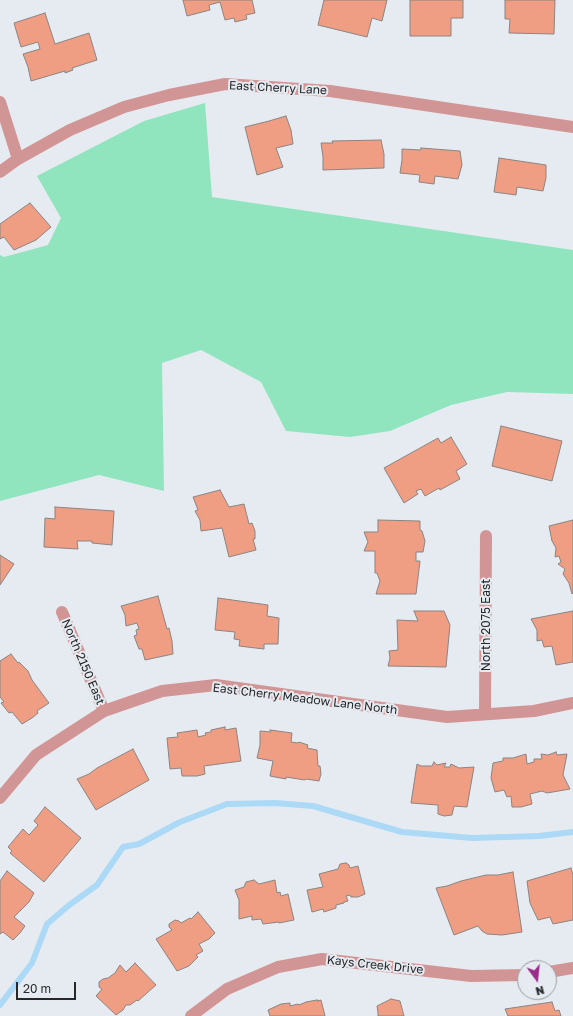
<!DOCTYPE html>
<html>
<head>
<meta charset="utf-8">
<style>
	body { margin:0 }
	#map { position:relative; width:573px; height:1016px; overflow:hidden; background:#e6ebf1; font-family:"Golos Text",sans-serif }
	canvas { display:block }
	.north { position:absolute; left:517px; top:960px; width:40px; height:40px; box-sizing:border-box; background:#e6ebf1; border:1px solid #999da1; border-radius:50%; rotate:165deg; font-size:11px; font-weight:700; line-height:16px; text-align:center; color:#252729 }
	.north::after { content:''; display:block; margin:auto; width:14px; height:18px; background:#9a2c8b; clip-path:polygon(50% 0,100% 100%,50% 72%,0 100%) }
	.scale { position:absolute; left:16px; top:982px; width:60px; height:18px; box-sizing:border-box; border:2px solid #252729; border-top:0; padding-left:5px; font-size:12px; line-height:14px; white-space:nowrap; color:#252729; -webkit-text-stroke:3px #e6ebf1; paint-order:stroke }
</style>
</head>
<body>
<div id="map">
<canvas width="573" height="1016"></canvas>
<div class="north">N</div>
<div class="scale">20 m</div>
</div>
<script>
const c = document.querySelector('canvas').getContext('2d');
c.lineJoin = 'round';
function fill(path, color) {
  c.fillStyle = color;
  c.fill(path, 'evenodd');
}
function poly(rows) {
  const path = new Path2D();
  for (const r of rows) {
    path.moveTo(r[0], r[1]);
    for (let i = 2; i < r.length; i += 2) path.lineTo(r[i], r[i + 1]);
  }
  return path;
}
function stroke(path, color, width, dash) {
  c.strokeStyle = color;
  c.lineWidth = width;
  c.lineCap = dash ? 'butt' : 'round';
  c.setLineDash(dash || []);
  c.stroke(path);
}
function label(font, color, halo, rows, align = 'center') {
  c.font = font + ' "Golos Text",sans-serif';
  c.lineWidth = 4;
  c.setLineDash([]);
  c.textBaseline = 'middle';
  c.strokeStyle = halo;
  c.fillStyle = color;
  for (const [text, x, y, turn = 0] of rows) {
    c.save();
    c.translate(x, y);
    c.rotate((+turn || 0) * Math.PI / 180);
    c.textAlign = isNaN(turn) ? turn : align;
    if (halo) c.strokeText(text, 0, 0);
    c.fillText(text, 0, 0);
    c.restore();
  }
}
fill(poly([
	[205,103,212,197,573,250,573,394,507,392,451,405,390,431,350,437,286,431,261,382,201,350,162,363,164,491,99,475,0,501,0,255,4,257,48,245,61,218,37,176,144,121]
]), '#90e5bf');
stroke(poly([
	[0,1005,32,963,47,924,68,906,97,885,123,847,139,844,180,822,227,804,275,803,313,806,402,832,472,838,539,836,573,832]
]), '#abd9f6', 6);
const building = poly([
	[183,0,252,0,255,13,246,15,247,19,235,22,234,18,225,20,220,2,209,5,210,10,187,16,183,0],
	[324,0,387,0,382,21,372,18,367,37,318,25,324,0],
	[410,0,463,0,463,18,451,18,451,36,410,36,410,0],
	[505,0,555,0,554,34,509,33,510,19,505,19,505,0],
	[45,13,55,44,89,33,97,60,72,68,73,70,65,73,65,71,31,81,28,67,23,54,40,49,38,42,21,47,14,23,45,13],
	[286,116,291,130,293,144,276,148,283,167,257,175,245,127,269,121,286,116],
	[381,140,384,154,384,168,323,170,323,157,321,143,333,143,332,141,381,140],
	[421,148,460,151,462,165,458,179,435,176,434,184,419,182,420,175,400,173,402,160,402,149,421,150,421,148],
	[499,158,546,165,546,178,543,191,517,187,516,195,494,192,499,158],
	[30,203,51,227,36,240,14,250,4,237,0,239,0,224,30,203],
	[501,426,562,441,552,481,492,466,501,426],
	[451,437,467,464,456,471,460,479,440,490,439,488,425,496,421,489,416,491,418,494,404,503,384,468,438,438,441,443,451,437],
	[220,490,229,507,244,504,249,524,252,523,255,531,255,539,253,539,256,550,229,557,222,528,201,531,200,520,195,511,198,510,193,497,220,490],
	[55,507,114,511,112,545,92,543,92,541,77,541,78,549,44,547,45,518,55,519,55,507],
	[378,520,420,521,420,530,422,531,425,541,423,552,416,552,416,561,420,561,416,594,376,594,380,581,377,573,375,573,375,551,364,551,368,542,364,532,378,532,378,520],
	[573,520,573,593,572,594,569,583,563,574,565,569,558,564,561,562,559,556,555,557,556,548,552,541,549,526,573,520],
	[0,555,14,564,0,585,0,555],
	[158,596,167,629,169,628,172,641,173,654,145,660,142,649,139,649,134,636,137,635,136,630,139,629,137,623,126,626,125,615,121,606,158,596],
	[218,598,268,605,267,616,279,618,278,644,264,644,264,649,239,646,240,640,234,639,235,632,215,630,218,598],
	[414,611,444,611,450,625,446,667,388,666,390,658,389,651,398,650,397,620,418,621,414,611],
	[573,611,573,662,556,665,552,646,544,647,542,640,537,641,537,630,531,619,573,611],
	[11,654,18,663,19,662,28,671,32,680,49,703,37,711,38,713,32,718,22,724,12,712,9,713,1,703,4,702,0,697,0,661,11,654],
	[225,727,225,730,236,728,241,761,204,766,205,774,197,776,182,776,181,768,170,769,167,738,178,737,177,733,197,730,198,737,206,735,205,733,211,732,211,730,225,727],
	[270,730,292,733,291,742,298,743,299,742,308,745,307,748,317,750,318,766,320,766,321,774,319,781,306,779,305,780,286,777,286,779,270,776,273,761,257,758,260,745,260,731,271,732,270,730],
	[133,749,149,780,96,810,77,779,89,774,97,768,133,749],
	[556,752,557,755,567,754,563,775,570,789,547,793,542,791,530,794,532,804,521,807,512,807,511,796,507,797,504,790,495,792,491,778,493,763,503,761,503,758,513,758,526,754,527,764,534,762,534,759,542,759,541,754,548,755,556,752],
	[434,762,437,765,446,763,444,767,450,767,451,764,459,768,474,767,467,807,454,806,452,815,444,816,438,814,438,805,411,803,417,764,421,766,432,766,434,762],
	[45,807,81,838,44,882,10,853,12,851,8,847,23,829,29,835,38,825,34,821,45,807],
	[346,863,349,865,350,868,358,866,365,894,358,897,351,897,350,895,346,896,348,901,344,902,344,903,336,905,336,908,324,912,323,909,312,912,307,890,323,887,319,874,338,869,340,864,346,863],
	[571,868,573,875,573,920,553,924,550,917,538,920,530,903,527,881,571,868],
	[7,871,34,893,29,902,14,917,25,926,20,933,13,940,3,932,0,934,0,881,7,871],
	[513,872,522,932,502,935,487,934,482,931,478,926,454,935,436,888,447,886,461,881,486,875,498,875,513,872],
	[254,880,259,884,275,880,277,893,280,892,281,896,288,894,294,920,279,923,279,922,263,924,261,919,252,920,252,916,239,919,239,900,235,890,244,887,246,882,254,880],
	[198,912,215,933,209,939,199,944,203,951,196,955,198,957,189,966,177,971,156,939,172,930,169,927,169,924,175,920,179,921,181,923,190,918,191,919,198,912],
	[135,963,156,985,138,1001,137,1000,130,1005,126,1005,123,1010,116,1015,96,996,102,989,99,987,99,982,103,979,108,978,115,973,120,965,126,972,135,963],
	[391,999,400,1001,404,1016,378,1016,378,1013,377,1006,391,999],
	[317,1000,317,1001,321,1000,325,1016,270,1016,268,1010,281,1004,290,1003,290,1006,298,1004,299,1005,306,1002,317,1000],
	[552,1002,555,1011,559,1010,561,1016,508,1016,505,1009,552,1002]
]);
fill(building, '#ef9e83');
stroke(building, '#8b8482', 1);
stroke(poly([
	[0,102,18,159],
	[0,172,18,159,70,130,124,107,169,95,225,84,330,91,573,127],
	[62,612,104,711],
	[485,714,486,536],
	[0,798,36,755,104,711,162,691,216,685,447,717,534,711,573,703],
	[549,972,573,968],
	[191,1016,227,989,278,967,322,959,471,976,525,975]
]), '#d29595', 12);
label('12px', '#252729', '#e6ebf1', [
	["East Cherry Lane",278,88,3],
	["North 2075 East",486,625,-90],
	["North 2150 East",83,662,67],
	["East Cherry Meadow Lane North",305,699,7],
	["Kays Creek Drive",375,965,6]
]);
</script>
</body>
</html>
